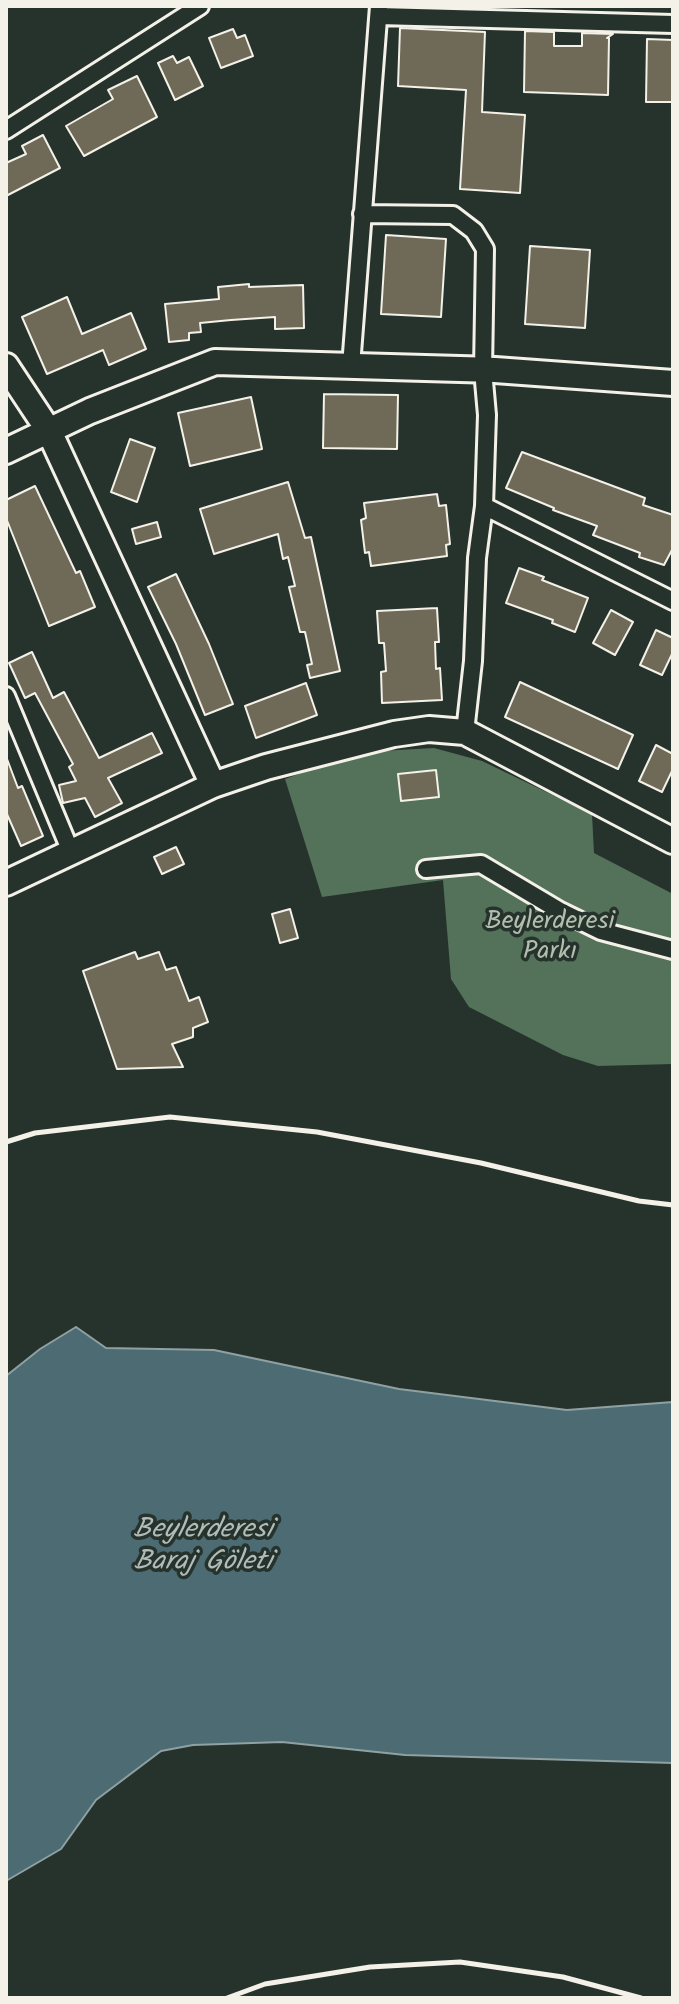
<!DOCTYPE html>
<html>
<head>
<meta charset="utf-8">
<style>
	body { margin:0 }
	#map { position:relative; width:679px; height:2004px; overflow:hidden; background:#26332d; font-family:Kalam,sans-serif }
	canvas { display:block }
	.frame { position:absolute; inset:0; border:8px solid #f4f1e8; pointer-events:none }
</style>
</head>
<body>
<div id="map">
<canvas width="679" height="2004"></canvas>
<div class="frame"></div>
</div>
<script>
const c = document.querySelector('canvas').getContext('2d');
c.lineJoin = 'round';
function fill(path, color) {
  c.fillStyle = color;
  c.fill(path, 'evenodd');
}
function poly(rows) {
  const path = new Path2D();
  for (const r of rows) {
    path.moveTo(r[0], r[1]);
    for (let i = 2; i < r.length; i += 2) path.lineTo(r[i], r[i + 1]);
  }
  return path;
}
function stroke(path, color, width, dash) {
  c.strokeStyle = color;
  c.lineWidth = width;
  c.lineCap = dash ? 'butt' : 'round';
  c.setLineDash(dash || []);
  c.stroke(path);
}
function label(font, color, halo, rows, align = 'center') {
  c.font = font + ' Kalam,sans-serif';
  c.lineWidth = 7;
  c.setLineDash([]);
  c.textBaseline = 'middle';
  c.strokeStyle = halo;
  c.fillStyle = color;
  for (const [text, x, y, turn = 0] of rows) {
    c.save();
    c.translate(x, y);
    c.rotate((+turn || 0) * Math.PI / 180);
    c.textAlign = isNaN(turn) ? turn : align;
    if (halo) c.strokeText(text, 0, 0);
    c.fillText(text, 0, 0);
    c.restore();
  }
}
fill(poly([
	[434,748,482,761,592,814,594,853,673,894,673,1064,598,1066,563,1055,469,1007,451,979,443,880,322,897,285,779,336,760,380,751]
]), '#547159');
const water = poly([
	[76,1327,106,1348,214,1350,399,1389,567,1410,673,1402,673,1763,405,1755,282,1742,193,1745,161,1751,96,1800,61,1849,6,1881,6,1376,40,1349,76,1327]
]);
fill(water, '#4c6b73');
stroke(water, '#8fa1a2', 2);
const building = poly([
	[400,28,485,32,482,112,525,115,520,193,460,189,466,90,398,86,400,28],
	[233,29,237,38,245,35,253,56,221,68,209,38,233,29],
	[525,31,554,32,554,46,582,46,582,33,613,34,607,38,609,38,608,95,524,92,525,31],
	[647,39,673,40,673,102,646,102,647,39],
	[173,56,177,63,189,57,203,86,175,100,158,63,173,56],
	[137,76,157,117,84,156,66,126,113,99,108,90,137,76],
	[43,135,60,168,6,196,6,163,26,154,22,146,43,135],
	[386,235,446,239,441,317,381,314,386,235],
	[530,246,590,250,585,328,525,324,530,246],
	[249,284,249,287,303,285,304,328,275,329,275,317,231,320,200,323,201,332,189,333,189,340,169,342,165,304,219,299,218,287,249,284],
	[67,297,82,334,131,313,146,349,109,365,103,350,47,374,22,317,67,297],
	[324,394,398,395,397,449,323,448,324,394],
	[251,397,262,449,190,466,178,413,251,397],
	[130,439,155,448,137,502,111,492,130,439],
	[522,452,645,498,643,505,673,515,673,548,664,565,639,557,640,553,593,535,597,526,553,510,554,508,506,488,522,452],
	[288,482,305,538,311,537,340,671,310,678,307,665,312,664,305,632,300,632,289,587,295,586,288,557,283,559,278,534,214,554,200,509,288,482],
	[35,486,76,573,80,571,95,607,49,626,6,518,6,500,35,486],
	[437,494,439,506,446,505,450,544,446,545,447,556,371,566,369,552,365,553,361,520,366,518,364,503,437,494],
	[157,522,161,537,136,544,132,529,157,522],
	[519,568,544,577,542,580,588,598,575,632,552,623,553,620,506,603,519,568],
	[176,574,209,644,233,704,205,715,176,644,148,587,176,574],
	[437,608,439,642,435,642,436,669,440,668,442,700,382,703,381,672,386,671,384,643,379,643,377,611,437,608],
	[611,610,633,622,615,655,593,643,611,610],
	[656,630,673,638,673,652,662,675,640,665,656,630],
	[32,652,53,698,64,692,99,758,152,733,162,753,108,778,122,803,95,817,85,798,63,803,59,785,76,781,69,767,73,764,35,693,25,698,9,663,32,652],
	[520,682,633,735,618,769,505,717,520,682],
	[306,683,317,715,256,738,245,706,306,683],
	[656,745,673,754,673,769,662,792,639,781,656,745],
	[7,759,18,788,22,786,43,836,21,846,6,812,7,759],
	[436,770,439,797,401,801,398,774,436,770],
	[176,847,184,864,162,874,154,857,176,847],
	[290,909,298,938,280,943,272,914,290,909],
	[135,952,138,959,159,952,166,970,176,967,189,1001,199,997,208,1022,193,1028,193,1037,172,1044,183,1067,117,1069,83,971,135,952]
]);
fill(building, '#6f6a57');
stroke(building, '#f4f1e8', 2);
const street = poly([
	[379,16,673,24],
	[6,130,200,6],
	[362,214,453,215,474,231,485,249,483,370,487,415,484,506,673,601],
	[351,366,379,6],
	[6,696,71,852],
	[465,732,473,661,477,558,484,506],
	[426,869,481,864,560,911,601,931,673,950]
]);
const secondary = poly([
	[6,366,49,431,213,785],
	[6,451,90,411,215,362,495,370,673,383],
	[6,883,213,785,266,767,394,734,429,729,465,732,673,841]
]);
stroke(street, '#f4f1e8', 22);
stroke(secondary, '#f4f1e8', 30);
stroke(street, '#26332d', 16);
stroke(secondary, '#26332d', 24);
stroke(poly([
	[6,1142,35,1133,170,1117,317,1132,481,1163,639,1201,673,1205],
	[227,1998,265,1984,370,1967,460,1962,563,1977,641,1998]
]), '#f4f1e8', 5);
label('26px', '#b4beaf', '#26332d', [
	["Beylerderesi",550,924],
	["Parkı",550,954]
]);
label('italic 28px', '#b1bbb9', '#26332d', [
	["Beylerderesi",203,1532],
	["Baraj Göleti",203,1564]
]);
</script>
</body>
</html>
